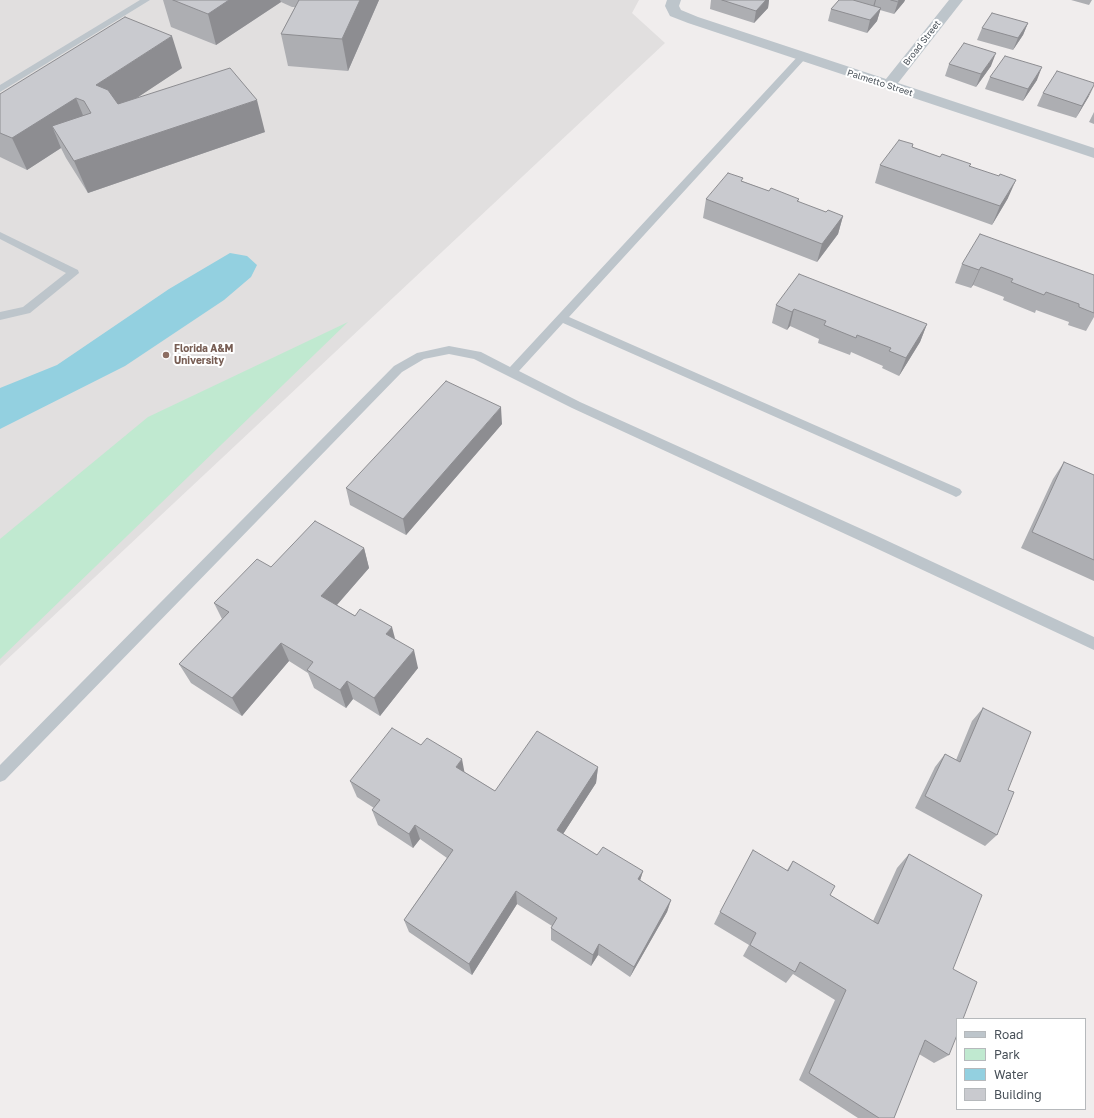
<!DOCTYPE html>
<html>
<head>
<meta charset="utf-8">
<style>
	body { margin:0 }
	#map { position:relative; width:1094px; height:1118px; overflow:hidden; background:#f0eded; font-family:"Golos Text",sans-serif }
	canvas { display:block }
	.legend { position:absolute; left:956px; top:1018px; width:130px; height:92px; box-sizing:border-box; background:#fff; border:1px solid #b6b9bc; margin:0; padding:5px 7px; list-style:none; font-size:12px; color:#485058 }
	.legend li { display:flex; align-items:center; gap:8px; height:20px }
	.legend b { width:20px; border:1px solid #b6b9bc }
</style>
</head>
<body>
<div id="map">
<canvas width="1094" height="1118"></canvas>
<ul class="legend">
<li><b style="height:5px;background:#bdc5cb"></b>Road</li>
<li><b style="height:11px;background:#c0e9d0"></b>Park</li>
<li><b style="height:11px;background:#93d0e0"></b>Water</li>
<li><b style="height:11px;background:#c9cacf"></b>Building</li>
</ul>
</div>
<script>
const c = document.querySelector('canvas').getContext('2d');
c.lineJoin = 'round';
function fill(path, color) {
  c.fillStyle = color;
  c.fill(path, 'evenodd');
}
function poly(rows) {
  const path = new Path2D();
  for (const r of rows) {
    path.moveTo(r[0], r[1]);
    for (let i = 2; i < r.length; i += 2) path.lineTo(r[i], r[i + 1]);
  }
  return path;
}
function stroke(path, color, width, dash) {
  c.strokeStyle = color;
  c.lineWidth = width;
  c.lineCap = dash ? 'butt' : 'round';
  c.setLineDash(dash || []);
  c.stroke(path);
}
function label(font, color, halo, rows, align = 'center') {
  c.font = font + ' "Golos Text",sans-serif';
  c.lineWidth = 4;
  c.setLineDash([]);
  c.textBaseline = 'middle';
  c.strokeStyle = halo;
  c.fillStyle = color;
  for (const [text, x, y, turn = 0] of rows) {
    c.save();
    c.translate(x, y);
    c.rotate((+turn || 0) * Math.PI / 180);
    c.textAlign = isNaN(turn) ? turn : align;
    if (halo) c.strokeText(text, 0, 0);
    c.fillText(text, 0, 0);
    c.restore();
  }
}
fill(poly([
	[0,0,639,0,632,13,665,43,0,666]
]), '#e1dfdf');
fill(poly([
	[348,322,0,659,0,539,148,417]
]), '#c0e9d0');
fill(poly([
	[230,253,247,256,257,265,251,277,224,300,125,366,0,429,0,388,57,365,169,289]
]), '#93d0e0');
fill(poly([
	[140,0,150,0,0,92,0,85,140,0],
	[802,54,806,57,805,59,569,317,960,489,962,492,960,495,956,497,952,495,563,323,519,371,580,402,877,536,1094,637,1094,650,867,544,572,408,474,359,449,354,424,359,402,372,5,780,0,782,0,765,394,366,417,353,449,346,481,352,510,367,799,55,802,54],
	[0,232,78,270,79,273,30,313,0,320,0,312,23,307,66,273,0,239,0,232]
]), '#bdc5cb');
fill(poly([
	[667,0,681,0,679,6,681,10,698,17,886,79,949,0,963,0,898,83,1094,148,1094,158,688,23,670,16,665,6,667,0]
]), '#bdc5cb');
fill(poly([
	[163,0,379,0,348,71,288,66,281,34,295,7,292,7,281,2,216,45,171,27],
	[711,0,769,0,768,8,754,23,710,9],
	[839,0,905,0,904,2,894,14,880,10,877,21,867,33,828,21,831,9],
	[1071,0,1092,0,1089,5],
	[1028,23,1023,35,1013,50,977,40,982,28],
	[949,64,991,66,976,87,945,76],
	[182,68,135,99,265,132,88,193,66,158,61,148,27,170,0,157,0,94],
	[990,77,1037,80,1023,101,985,89],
	[1043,93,1089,96,1076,118,1037,106],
	[1094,112,1094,124,1089,122],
	[913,144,912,147,940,157,971,164,970,166,1008,198,992,225,875,183,880,165],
	[742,181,769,191,799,199,798,202,826,212,843,216,838,234,817,262,703,218,706,199],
	[962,264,1094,275,1094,317,1086,331,1068,325,1069,322,1036,310,1035,313,1003,300,1004,297,973,285,971,288,955,283],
	[776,305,927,324,920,342,899,376,882,368,883,366,851,352,850,355,818,343,819,339,790,326,787,330,772,323],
	[502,424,406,535,350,505,346,488],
	[1064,462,1094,475,1094,581,1021,548,1053,479],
	[364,548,369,568,337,605,395,639,418,668,380,716,353,699,346,708,314,688,308,673,289,661,242,716,191,683,179,664,222,619,214,603,271,567],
	[983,708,1008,790,997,835,985,846,915,808,935,767,945,754,956,760,972,721],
	[421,745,495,791,598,767,596,783,563,834,597,855,643,871,640,880,671,900,667,912,630,977,598,955,591,966,551,940,551,928,552,926,517,904,472,975,409,932,404,920,447,858,420,839,413,848,378,825,372,810,374,808,357,797,350,781],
	[909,854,953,969,949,1055,934,1063,919,1054,894,1118,858,1118,799,1080,835,1000,793,974,786,983,743,956,749,945,714,924,720,912,787,870,793,861,830,895,873,921,897,868]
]), '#adaeb2');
fill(poly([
	[229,0,280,0,281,2,216,45,208,14],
	[360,0,379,0,348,71,342,39],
	[766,0,769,0,768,8,754,23,756,11],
	[875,0,876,0,874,8,872,10],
	[899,0,905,0,904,2,894,14,898,2],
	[881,8,877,21,867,33,870,20],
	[1028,23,1023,35,1013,50,1018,38],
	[172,36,182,68,108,117,96,85],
	[996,53,991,66,976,87,981,74],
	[1042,67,1037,80,1023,101,1028,89],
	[1094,86,1089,96,1076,118,1082,106],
	[76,98,89,130,52,126,61,148,27,170,12,138],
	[257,100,265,132,88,193,74,161],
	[1016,180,1008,198,992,225,1000,206],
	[843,216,838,234,817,262,822,244],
	[981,267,973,285,971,288,979,270],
	[794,309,790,326,787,330,792,312],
	[927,324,920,342,899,376,906,358],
	[501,407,502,424,406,535,403,519],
	[364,548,369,568,328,615,321,596],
	[392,627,397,646,386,634],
	[281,643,289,661,242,716,232,698],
	[414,650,418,668,380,716,374,698],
	[347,681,353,699,346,708,340,690],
	[462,759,465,775,456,767],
	[598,767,596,783,556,845,557,830],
	[415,825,420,839,413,848,409,834],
	[643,871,639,884,638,879],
	[516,891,517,904,472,975,469,964],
	[671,900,667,912,630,977,634,967],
	[599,944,598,955,591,966,593,955]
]), '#8d8d91');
const building = poly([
	[173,0,229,0,208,14,173,0],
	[299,0,360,0,342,39,281,34,299,0],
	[722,0,766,0,756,11,722,0],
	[839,0,853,0,881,8,870,20,831,9,839,0],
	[891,0,899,0,898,2,891,0],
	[992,13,1028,23,1018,38,982,28,992,13],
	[125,17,172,36,96,85,108,90,118,104,230,68,257,100,74,161,52,126,91,113,84,101,76,98,12,138,0,133,0,94,125,17],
	[964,43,996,53,981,74,949,64,964,43],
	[1005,56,1042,67,1028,89,990,77,1005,56],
	[1057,71,1094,83,1094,85,1082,106,1043,93,1057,71],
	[899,140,913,144,912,147,940,157,942,154,971,164,969,166,999,176,1000,174,1016,180,1000,206,880,165,899,140],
	[728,173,743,178,741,181,769,191,771,188,799,199,797,201,826,212,828,210,843,216,822,244,706,199,728,173],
	[980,234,1094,275,1094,313,1079,307,1079,304,1046,292,1044,295,1011,282,1013,279,981,267,979,270,962,264,980,234],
	[799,274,927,324,906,358,889,351,891,348,857,335,856,338,824,325,826,321,794,309,792,312,776,305,799,274],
	[446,381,501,407,403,519,346,488,446,381],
	[1064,462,1094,475,1094,560,1032,532,1064,462],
	[315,521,364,548,321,596,355,616,360,609,392,627,386,634,414,650,374,698,347,681,340,690,307,670,313,662,281,643,232,698,179,664,229,612,214,603,257,559,271,567,315,521],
	[983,708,1031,732,1008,790,1014,792,997,835,925,796,945,754,960,762,983,708],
	[392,728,421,745,427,738,462,759,456,767,495,791,537,731,598,767,557,830,597,855,603,847,643,871,638,879,671,900,634,967,599,944,593,955,551,928,557,918,516,891,469,964,404,920,453,850,415,825,409,834,372,810,380,800,350,781,392,728],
	[753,850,788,871,793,861,835,886,830,895,878,924,909,854,982,895,953,969,977,982,963,1019,957,1019,957,1035,949,1055,925,1040,894,1118,879,1118,809,1073,846,990,800,962,795,972,750,945,756,933,720,912,753,850]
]);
fill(building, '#c9cacf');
stroke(building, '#8d8d91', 1);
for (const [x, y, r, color] of [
	[166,355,4,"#8d6e63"]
]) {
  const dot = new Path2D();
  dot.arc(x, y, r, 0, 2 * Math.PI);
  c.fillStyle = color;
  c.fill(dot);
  stroke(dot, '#fff', 1.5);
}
label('9px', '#485058', '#fff', [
	["Broad Street",922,43,-52],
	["Palmetto Street",880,83,18]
]);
label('bold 10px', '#785e54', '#fff', [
	["Florida A&M",174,349],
	["University",174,361]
], 'left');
</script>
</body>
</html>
